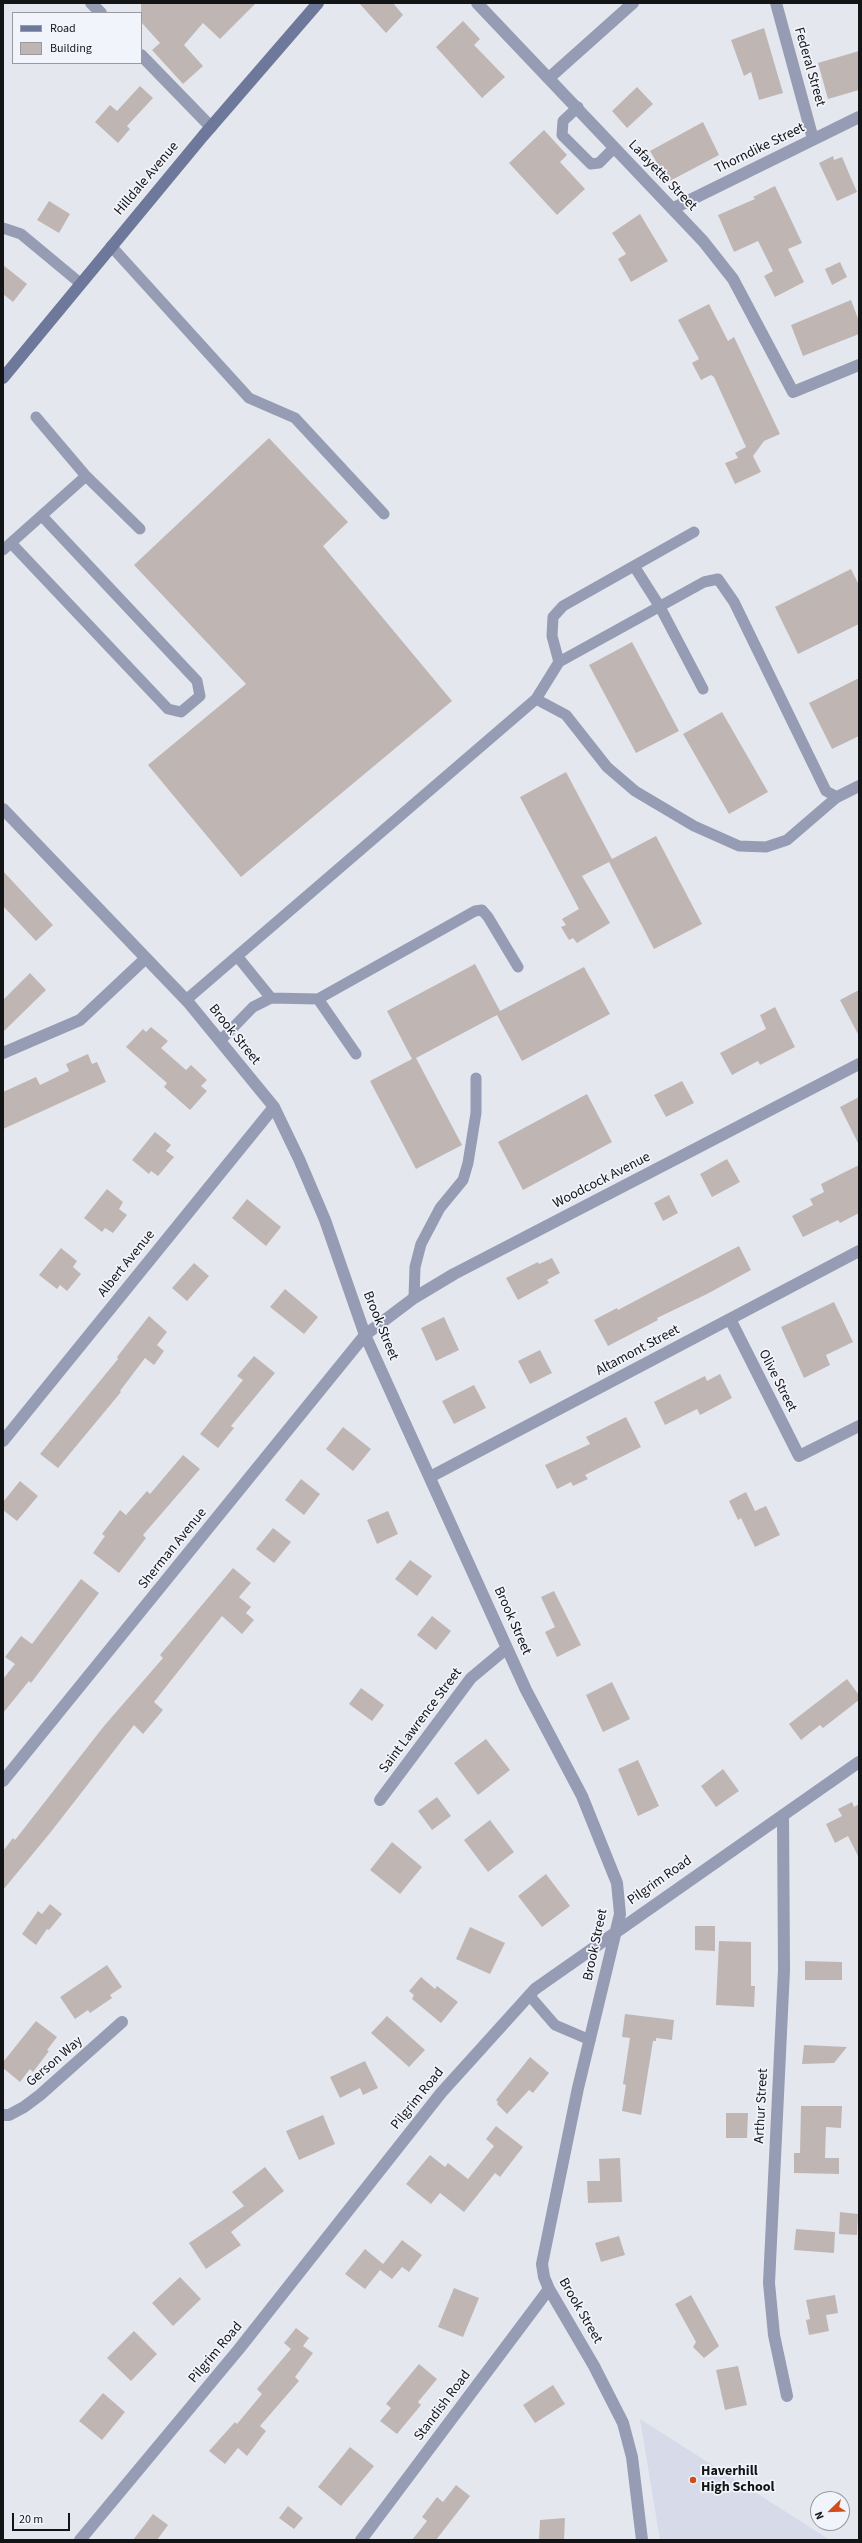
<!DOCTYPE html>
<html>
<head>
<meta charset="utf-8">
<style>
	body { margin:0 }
	#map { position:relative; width:862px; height:2543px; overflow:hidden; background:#e5e7ef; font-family:"Source Sans 3",sans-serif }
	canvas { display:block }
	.frame { position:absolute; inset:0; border:4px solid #131416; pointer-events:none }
	.legend { position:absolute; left:12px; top:12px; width:130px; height:52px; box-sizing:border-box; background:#f2f4fc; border:1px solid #999aa0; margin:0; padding:5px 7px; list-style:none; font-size:12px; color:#131416 }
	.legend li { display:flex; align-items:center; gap:8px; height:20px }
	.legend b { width:20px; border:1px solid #999aa0 }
	.north { position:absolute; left:810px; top:2491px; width:40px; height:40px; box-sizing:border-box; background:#f2f4fc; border:1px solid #999aa0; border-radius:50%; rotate:247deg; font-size:11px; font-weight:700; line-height:16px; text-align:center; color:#131416 }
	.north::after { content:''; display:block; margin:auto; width:14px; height:18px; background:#d34d18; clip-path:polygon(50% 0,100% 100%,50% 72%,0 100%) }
	.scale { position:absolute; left:12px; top:2513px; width:58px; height:18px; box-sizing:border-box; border:2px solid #131416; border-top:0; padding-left:5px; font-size:12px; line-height:14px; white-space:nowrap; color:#131416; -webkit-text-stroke:3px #f2f4fc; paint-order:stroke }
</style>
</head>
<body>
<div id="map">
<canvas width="862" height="2543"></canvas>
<div class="frame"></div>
<ul class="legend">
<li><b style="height:5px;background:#6e789a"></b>Road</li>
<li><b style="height:11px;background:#bfb6b3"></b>Building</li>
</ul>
<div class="north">N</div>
<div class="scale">20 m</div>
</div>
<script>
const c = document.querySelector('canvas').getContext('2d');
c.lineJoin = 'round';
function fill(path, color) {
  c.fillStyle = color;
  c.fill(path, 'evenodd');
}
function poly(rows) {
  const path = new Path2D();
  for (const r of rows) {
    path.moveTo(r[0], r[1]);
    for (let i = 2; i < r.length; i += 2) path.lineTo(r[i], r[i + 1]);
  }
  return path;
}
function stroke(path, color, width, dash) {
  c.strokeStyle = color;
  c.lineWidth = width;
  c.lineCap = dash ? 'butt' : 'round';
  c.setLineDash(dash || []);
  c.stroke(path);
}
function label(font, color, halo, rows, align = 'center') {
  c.font = font + ' "Source Sans 3",sans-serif';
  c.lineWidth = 3.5;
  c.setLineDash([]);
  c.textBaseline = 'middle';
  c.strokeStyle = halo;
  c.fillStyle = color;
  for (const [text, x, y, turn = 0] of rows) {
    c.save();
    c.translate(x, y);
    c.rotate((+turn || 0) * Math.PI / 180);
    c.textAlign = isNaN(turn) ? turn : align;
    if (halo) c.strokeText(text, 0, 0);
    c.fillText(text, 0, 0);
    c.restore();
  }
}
fill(poly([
	[640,2419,830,2540,660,2540]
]), '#d6dae9');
fill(poly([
	[141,3,256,3,220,39,203,23,184,45,203,66,183,84,152,50,160,43,141,22],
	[359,3,393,3,403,15,386,33],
	[463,21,480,39,474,45,505,77,482,98,436,47],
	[764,28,783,93,759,100,751,72,744,76,731,40],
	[859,51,859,90,828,99,818,63],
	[140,86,153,98,127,126,130,129,118,143,95,122,110,105,117,111],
	[637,87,653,104,627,128,612,111],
	[703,122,719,155,668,182,650,151],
	[544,130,567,155,560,162,585,189,557,215,509,163],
	[833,156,834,160,842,157,857,192,837,201,819,163],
	[775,186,802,243,788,249,804,282,775,297,764,276,773,271,758,241,734,252,718,215,755,199,753,197],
	[49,201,70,214,59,233,37,220],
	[640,214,668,261,631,282,618,259,626,254,612,233],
	[840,262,847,277,832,285,825,269],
	[3,265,27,284,13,302,3,294],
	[851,300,859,321,859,334,803,356,791,325],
	[709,304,728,341,734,337,780,434,764,441,753,456,761,472,735,484,725,463,738,458,735,453,746,447,714,377,711,375,701,380,692,363,699,359,678,320],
	[269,438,348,522,323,546,452,701,241,877,148,765,246,684,134,565],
	[851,569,859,585,859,624,798,654,775,607],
	[632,642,679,731,636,753,589,665],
	[859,678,859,736,832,749,809,703],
	[722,712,768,792,729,814,683,734],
	[566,772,612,859,656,836,702,924,654,949,609,862,582,876,610,923,577,943,573,938,569,940,561,927,566,925,562,919,579,909,520,797],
	[3,871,53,925,36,941,3,906],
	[475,964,500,1011,584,967,610,1014,522,1061,497,1015,416,1058,462,1145,416,1169,370,1081,412,1059,387,1011],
	[30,973,46,990,3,1032,3,1000],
	[859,990,859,1036,840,1000],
	[775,1007,795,1047,760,1065,758,1061,732,1075,720,1053,766,1029,760,1015],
	[151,1027,168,1041,161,1048,186,1070,191,1065,207,1080,201,1086,207,1091,190,1110,164,1087,167,1083,126,1047,143,1029,146,1032],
	[88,1054,92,1064,97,1062,106,1082,3,1129,3,1092,36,1077,40,1085,69,1071,66,1064],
	[682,1081,694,1103,666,1117,654,1095],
	[587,1094,612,1142,523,1190,498,1142],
	[859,1097,859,1145,840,1107],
	[155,1132,171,1145,166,1151,174,1157,158,1176,151,1171,149,1174,132,1160],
	[727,1159,740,1182,712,1197,700,1174],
	[859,1165,859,1213,840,1223,838,1220,803,1237,792,1216,813,1205,810,1199,824,1192,821,1184],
	[107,1189,123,1202,119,1209,127,1215,113,1233,105,1228,102,1232,84,1218],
	[669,1195,678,1213,663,1221,654,1203],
	[247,1199,281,1227,266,1246,232,1218],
	[739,1246,751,1270,707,1294,657,1318,658,1320,608,1346,594,1320,617,1308,618,1310],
	[61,1248,77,1261,73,1267,81,1274,67,1291,60,1285,57,1289,39,1275],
	[552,1258,560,1273,547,1280,549,1283,518,1300,506,1278,538,1262,539,1264],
	[194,1263,209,1276,187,1301,172,1288],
	[285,1289,318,1317,304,1334,270,1307],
	[834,1302,853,1342,826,1355,830,1365,804,1378,781,1327],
	[149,1316,167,1332,157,1345,164,1351,154,1365,145,1358,120,1391,121,1392,58,1468,40,1454,118,1359,117,1357],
	[444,1317,459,1350,436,1361,421,1328],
	[540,1350,552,1373,530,1384,518,1361],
	[254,1356,275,1373,231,1426,234,1428,218,1448,200,1434,243,1380,237,1376],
	[720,1374,732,1398,700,1415,697,1409,665,1425,654,1402,705,1376,707,1381],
	[474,1385,486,1408,454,1424,442,1401],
	[626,1417,641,1447,585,1475,588,1479,573,1486,571,1482,557,1489,545,1465,590,1444,586,1437],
	[343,1427,371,1449,353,1471,326,1449],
	[183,1455,200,1469,143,1535,146,1538,119,1573,93,1553,105,1536,102,1534,120,1510,126,1515,147,1491,150,1494],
	[301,1479,320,1494,304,1515,285,1500],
	[20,1481,38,1496,17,1521,3,1510,3,1502],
	[746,1492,755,1511,766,1506,780,1535,755,1547,741,1518,738,1520,729,1501],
	[388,1511,398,1534,377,1544,367,1520],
	[273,1528,291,1542,274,1563,256,1549],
	[410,1560,432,1576,417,1596,395,1579],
	[233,1568,251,1583,239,1597,251,1607,246,1613,254,1620,242,1634,222,1616,154,1702,163,1710,143,1734,134,1725,50,1833,3,1890,3,1851,13,1838,15,1840,104,1726,163,1658,160,1655],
	[81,1579,99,1593,31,1683,29,1681,3,1713,3,1679,15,1664,5,1657,21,1636,32,1644],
	[554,1591,581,1645,557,1657,545,1632,555,1627,541,1597],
	[432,1616,451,1631,436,1650,417,1635],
	[847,1679,859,1695,859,1700,823,1728,820,1725,801,1740,789,1724],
	[612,1682,630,1719,603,1732,586,1695],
	[361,1688,384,1705,372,1721,349,1704],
	[486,1739,510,1770,478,1795,454,1763],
	[638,1760,659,1806,638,1816,618,1769],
	[723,1769,739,1791,716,1807,701,1786],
	[437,1797,451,1816,432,1830,418,1811],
	[852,1802,854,1807,859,1804,859,1858,848,1836,835,1843,826,1824,842,1816,838,1809],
	[490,1820,514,1852,488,1872,464,1840],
	[392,1842,422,1867,400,1894,370,1870],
	[546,1874,570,1906,542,1927,518,1896],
	[50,1904,62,1914,49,1930,47,1929,36,1945,22,1934,38,1911,42,1914],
	[695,1926,715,1926,715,1951,695,1950],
	[470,1927,505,1943,490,1974,456,1959],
	[719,1941,751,1942,751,1986,755,1986,754,2007,716,2005],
	[805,1961,842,1962,842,1980,805,1980],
	[107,1965,122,1987,110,1995,112,1998,90,2013,88,2010,75,2019,60,1997],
	[421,1977,435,1989,437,1986,458,2002,441,2023,412,1999,414,1995,409,1991],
	[625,2014,674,2020,672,2040,656,2038,656,2041,653,2041,641,2115,622,2111,626,2085,623,2084,630,2038,622,2037],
	[387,2016,425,2050,409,2067,371,2033],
	[36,2021,57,2037,47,2050,49,2051,33,2072,30,2069,20,2082,3,2068,3,2062],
	[804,2045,847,2047,834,2063,802,2064],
	[530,2057,549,2073,533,2093,529,2090,507,2114,497,2104,498,2102,496,2100],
	[365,2061,378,2088,363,2095,360,2088,340,2098,330,2077],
	[801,2106,842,2106,841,2128,826,2127,825,2158,839,2158,839,2174,794,2173,794,2153,800,2153],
	[726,2113,748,2113,747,2138,726,2138],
	[323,2115,335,2144,299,2160,286,2131],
	[496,2126,523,2147,500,2177,495,2173,464,2212,440,2193,431,2204,406,2184,430,2155,445,2167,448,2163,468,2179,494,2146,486,2139],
	[620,2158,622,2202,588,2203,587,2181,600,2181,599,2159],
	[265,2167,284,2191,231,2232,241,2245,206,2269,189,2243,244,2206,232,2192],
	[840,2212,858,2214,857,2235,839,2234],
	[796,2229,835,2232,834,2253,794,2250],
	[619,2236,625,2255,601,2262,595,2243],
	[402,2240,422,2255,409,2272,402,2267,392,2279,380,2270,365,2289,345,2274,365,2249,383,2264],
	[180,2277,201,2299,173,2326,152,2303],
	[454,2288,479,2298,463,2337,438,2327],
	[691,2295,719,2346,704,2358,693,2347,696,2342,675,2304],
	[835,2295,838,2313,826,2315,829,2331,809,2335,806,2320,810,2319,806,2300],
	[296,2328,309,2338,303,2346,313,2353,295,2377,299,2381,260,2426,266,2431,247,2456,238,2448,225,2464,209,2451,235,2422,237,2424,262,2394,257,2389,291,2349,284,2343],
	[134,2331,157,2354,131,2381,107,2358],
	[419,2364,437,2379,418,2402,421,2405,397,2434,380,2421,391,2408,386,2404],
	[738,2366,747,2405,725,2410,716,2370],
	[553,2385,565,2404,535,2423,523,2405],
	[103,2393,125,2412,102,2440,79,2421],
	[350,2447,374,2466,341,2506,318,2487],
	[456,2485,470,2496,436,2540,412,2540,427,2521,422,2517,437,2497,443,2502],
	[288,2506,303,2518,294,2529,279,2518],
	[153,2514,168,2525,157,2540,133,2540],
	[565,2518,564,2540,539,2540,540,2520]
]), '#bfb6b3');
stroke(poly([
	[578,107,563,121,562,135,591,164,599,163,614,148],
	[3,228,21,234,80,283],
	[111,246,249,398,295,418,384,514],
	[36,417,86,476,140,529],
	[11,543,168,709,181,712,200,696,197,681,42,516],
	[3,550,86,476],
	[634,566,660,607,703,689],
	[559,662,552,636,553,617,563,606,694,532],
	[237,956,271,998],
	[318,999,356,1054],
	[186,1000,536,699,566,715,607,767,635,791,694,826,739,846,766,847,787,840,837,797,826,791,734,602,718,579,704,582,559,662,536,699],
	[220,1041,253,1007,271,998,318,999,475,911,482,910,488,917,518,967],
	[414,1298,415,1267,421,1244,440,1208,463,1180,468,1163,476,1113,476,1078],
	[529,1995,555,2025,590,2040]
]), '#959cb4', 11);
stroke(poly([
	[91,3,101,13],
	[477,3,703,241,733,279,793,392,859,365],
	[776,3,813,139],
	[141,55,211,127],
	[549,78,633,3],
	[674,208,859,117],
	[837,797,859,786],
	[3,809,188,1002,274,1107,299,1159,325,1220,365,1335,526,1690,582,1796,617,1883,620,1914,578,2088,542,2264,544,2277,549,2289,594,2366,623,2423,632,2457,642,2540],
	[3,1053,80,1020,146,958],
	[730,1319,799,1456,859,1426],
	[3,1441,274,1107],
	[430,1477,859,1251],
	[3,1781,365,1335,414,1298,454,1274,859,1064],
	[380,1800,471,1678,507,1648],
	[783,1815,784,1970,769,2283,774,2335,787,2396],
	[3,2115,9,2115,24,2107,40,2095,122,2022],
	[80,2540,239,2349,441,2093,535,1989,859,1762],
	[361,2540,549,2289]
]), '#959cb4', 12);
stroke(poly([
	[3,378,203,136,318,3]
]), '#6e789a', 12);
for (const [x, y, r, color] of [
	[693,2480,4,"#d34d18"]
]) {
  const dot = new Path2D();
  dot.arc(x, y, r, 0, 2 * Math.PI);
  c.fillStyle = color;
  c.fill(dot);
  stroke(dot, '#f2f4fc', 1.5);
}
label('14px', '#131416', '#f2f4fc', [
	["Federal Street",809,67,74],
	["Thorndike Street",760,149,-26],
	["Lafayette Street",662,176,46],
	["Hilldale Avenue",147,179,-50],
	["Brook Street",234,1035,51],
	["Woodcock Avenue",602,1181,-27],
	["Albert Avenue",127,1264,-51],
	["Brook Street",380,1326,68],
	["Altamont Street",638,1351,-28],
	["Olive Street",777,1381,63],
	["Sherman Avenue",173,1549,-51],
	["Brook Street",512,1621,66],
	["Saint Lawrence Street",421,1721,-53],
	["Pilgrim Road",660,1881,-35],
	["Brook Street",596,1945,-78],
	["Gerson Way",55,2062,-41],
	["Pilgrim Road",418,2099,-51],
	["Arthur Street",762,2106,-87],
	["Brook Street",580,2311,60],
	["Pilgrim Road",216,2353,-50],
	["Standish Road",443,2406,-53]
]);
label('bold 14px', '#131416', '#f2f4fc', [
	["Haverhill",701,2472],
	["High School",701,2488]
], 'left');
</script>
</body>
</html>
